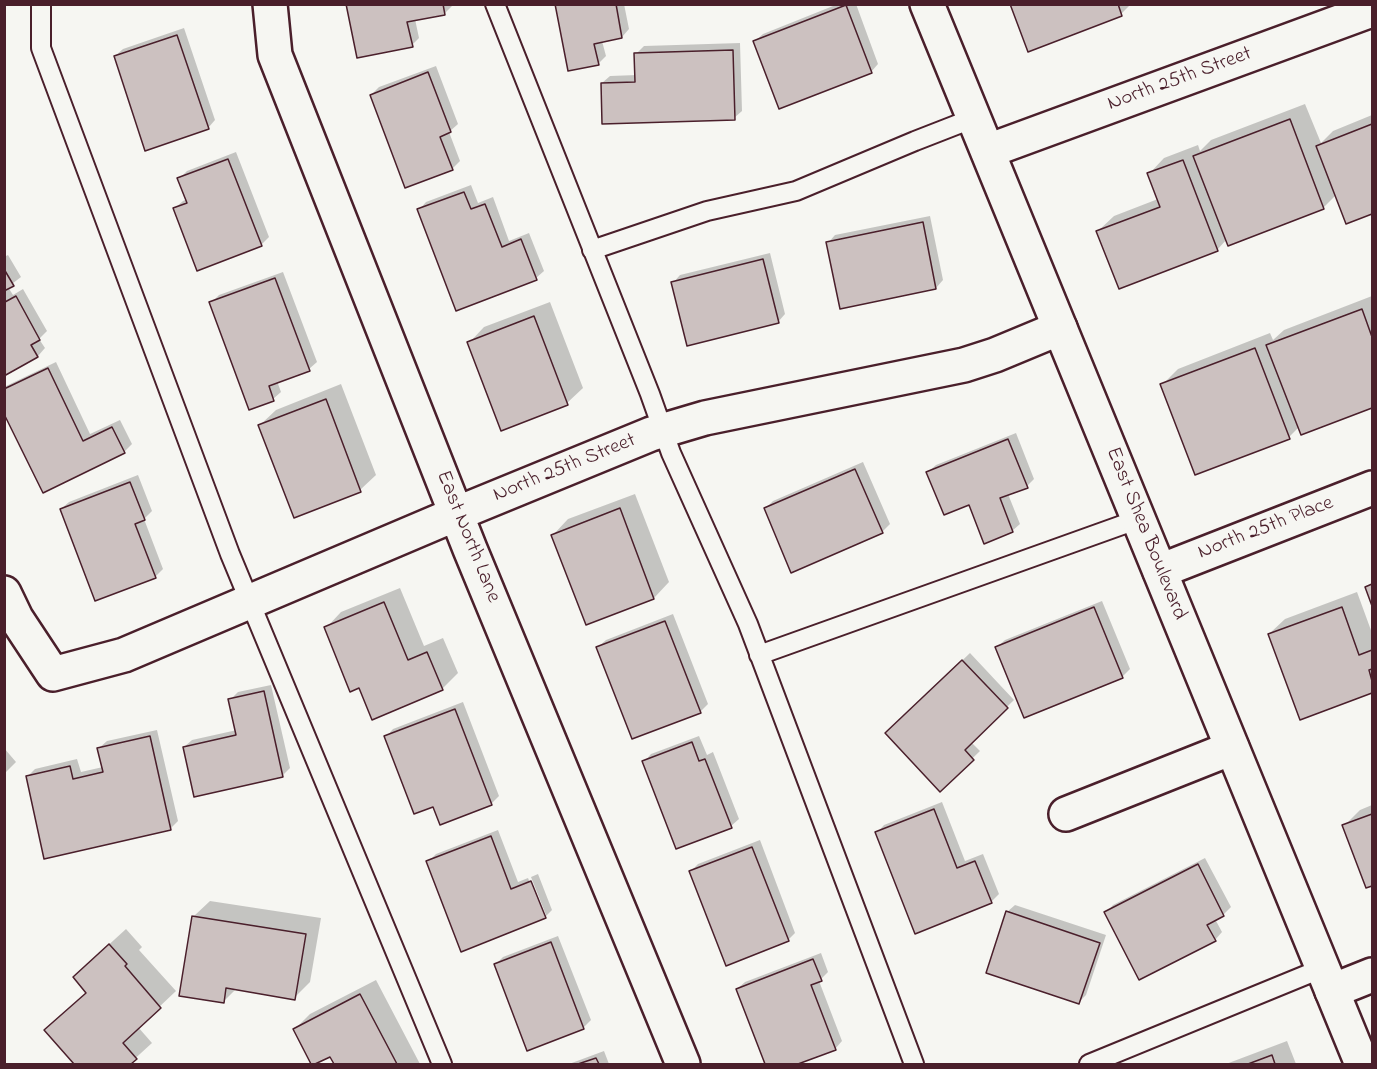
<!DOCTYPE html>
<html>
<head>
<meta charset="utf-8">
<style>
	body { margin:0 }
	#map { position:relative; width:1377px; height:1069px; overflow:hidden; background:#f6f6f2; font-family:"Indie Flower",sans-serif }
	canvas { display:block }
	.frame { position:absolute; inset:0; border:6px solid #4a1f2b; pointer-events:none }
</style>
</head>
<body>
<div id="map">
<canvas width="1377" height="1069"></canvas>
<div class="frame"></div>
</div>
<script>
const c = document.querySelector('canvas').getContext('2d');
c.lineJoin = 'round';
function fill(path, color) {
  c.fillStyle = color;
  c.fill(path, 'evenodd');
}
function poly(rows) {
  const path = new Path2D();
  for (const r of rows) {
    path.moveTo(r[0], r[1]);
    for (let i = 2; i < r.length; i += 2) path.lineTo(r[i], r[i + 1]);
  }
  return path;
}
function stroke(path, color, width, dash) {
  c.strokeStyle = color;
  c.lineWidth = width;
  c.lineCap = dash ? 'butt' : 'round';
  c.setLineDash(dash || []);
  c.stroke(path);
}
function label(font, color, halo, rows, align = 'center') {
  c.font = font + ' "Indie Flower",sans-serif';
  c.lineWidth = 5;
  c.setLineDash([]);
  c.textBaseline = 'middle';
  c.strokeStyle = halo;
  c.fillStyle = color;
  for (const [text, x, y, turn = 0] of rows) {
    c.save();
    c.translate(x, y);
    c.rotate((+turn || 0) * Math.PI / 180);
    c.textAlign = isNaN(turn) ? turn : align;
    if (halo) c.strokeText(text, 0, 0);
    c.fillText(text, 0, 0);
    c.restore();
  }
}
fill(poly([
	[348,4,452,4,452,6,445,13,415,19,419,38,412,45],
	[556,4,624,4,629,29,622,37,602,41,606,56,598,64],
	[838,4,856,4,878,64,871,72,755,41,763,34],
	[1011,4,1131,4,1121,14],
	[184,28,215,120,208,128,115,56,123,49],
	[740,43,742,111,734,118,602,83,610,76,637,75,636,54,644,46],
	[436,66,458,124,449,132,460,161,452,169,371,95,379,87],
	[1305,104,1321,143,1333,131,1372,115,1372,212,1346,222,1336,195,1324,207,1229,244,1227,239,1217,250,1098,231,1114,216,1158,199,1149,174,1164,158,1198,145,1200,151,1211,140],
	[236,152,269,237,261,245,175,208,183,201,187,199,179,179,187,171],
	[471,185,478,203,493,197,509,241,529,233,544,271,536,278,419,210,426,202],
	[930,216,943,280,936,288,828,243,835,235],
	[770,253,785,314,778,322,673,283,680,275],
	[8,255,21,277,8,287,13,295,23,289,47,331,39,339,45,348,38,356,4,375,4,257],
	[283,272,317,362,309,369,277,381,281,392,273,399,211,303,219,295],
	[1372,296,1372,406,1302,433,1299,427,1289,437,1162,385,1178,369,1270,333,1273,340,1284,330],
	[550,302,583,388,567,403,502,429,469,343,484,327],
	[56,362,90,434,120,420,132,444,124,452,44,491,4,410,4,387],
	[341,384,376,475,360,490,295,516,260,425,276,410],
	[1016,433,1034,479,1027,486,1008,494,1020,524,1012,531,970,503,928,472,936,465],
	[863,462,890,524,882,532,765,509,773,501],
	[138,475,152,511,144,519,163,569,155,577,61,509,69,502],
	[635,494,669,582,654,598,553,535,568,519],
	[400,588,424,646,443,638,458,673,442,689,360,687,326,628,341,612],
	[1357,592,1372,633,1372,691,1301,718,1269,634,1285,619],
	[1102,601,1130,669,1122,677,997,647,1005,640],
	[673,614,708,704,700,712,598,647,606,640],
	[970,653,1014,700,971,742,980,751,940,790,887,733],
	[271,685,290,768,282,776,184,747,192,740,237,730,230,700,238,692],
	[463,702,499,796,491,804,434,805,386,737,393,729],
	[157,730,178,821,170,829,27,777,35,769,77,759,81,772,103,767,99,748,107,741],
	[699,736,707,755,713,752,739,819,731,826,644,762,651,754],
	[4,748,16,762,4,774],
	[942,802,965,861,983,854,999,894,991,902,877,833,884,825],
	[1372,805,1372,884,1367,886,1344,826,1360,810],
	[498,830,518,882,528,878,543,915,546,915,531,877,538,874,552,910,545,917,428,862,436,854],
	[760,840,795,933,788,940,691,871,698,864],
	[1205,858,1231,907,1223,915,1215,919,1222,932,1215,940,1106,913,1113,905],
	[210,901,321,918,310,982,294,998,237,988,223,1002,194,916],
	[1015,905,1106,935,1086,995,1079,1002,1007,912],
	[126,929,142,947,139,950,176,991,138,1027,152,1043,129,1064,76,1064,46,1030,88,992,91,961],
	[558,936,591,1020,583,1028,496,964,503,957],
	[821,953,828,972,819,981,842,1041,835,1049,794,1064,766,1064,737,989,745,982],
	[376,980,420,1064,336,1064,331,1055,312,1064,294,1030,310,1014],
	[1287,1041,1296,1064,1226,1064],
	[604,1051,609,1064,569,1064]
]), '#0003');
const building = poly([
	[346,4,443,4,445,15,407,22,413,47,357,58,346,4],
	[555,4,616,4,622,38,594,44,599,65,568,71,555,4],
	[1010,4,1118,4,1122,16,1028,52,1010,4],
	[846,5,872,73,779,109,753,41,846,5],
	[177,35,209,129,145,151,114,56,177,35],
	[733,50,735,120,602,124,601,83,635,82,634,53,733,50],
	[428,72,451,132,440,137,453,170,405,188,370,95,428,72],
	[1290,119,1324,209,1228,246,1193,156,1290,119],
	[1372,124,1372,214,1346,224,1316,146,1372,124],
	[228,159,262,246,197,271,173,208,187,203,177,178,228,159],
	[1183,160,1218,251,1119,289,1096,231,1160,207,1147,173,1183,160],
	[464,192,471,209,485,204,502,247,521,239,537,280,456,311,417,209,464,192],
	[923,222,936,289,840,309,826,242,923,222],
	[763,259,779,323,687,346,671,282,763,259],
	[4,269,14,286,4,291,4,269],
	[275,278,310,371,269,386,274,401,249,410,209,302,275,278],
	[16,296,40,340,31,345,38,357,4,376,4,300,5,302,16,296],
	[1362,309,1372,337,1372,408,1301,435,1266,345,1362,309],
	[534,316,568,405,501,431,467,342,534,316],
	[1255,348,1290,439,1195,475,1160,384,1255,348],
	[48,368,83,441,112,427,125,453,43,493,4,414,4,389,48,368],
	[326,399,361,492,294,518,258,425,326,399],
	[1008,439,1028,488,1000,498,1013,532,984,544,969,505,944,515,926,472,1008,439],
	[855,469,883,533,791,573,764,508,855,469],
	[130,482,145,520,135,524,156,578,95,601,60,509,130,482],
	[620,508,654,599,586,625,551,535,620,508],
	[1372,584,1372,606,1365,587,1372,584],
	[384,602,408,660,427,652,443,690,372,720,359,688,350,692,324,627,384,602],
	[1094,607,1123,678,1024,718,995,647,1094,607],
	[1342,607,1359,655,1372,650,1372,669,1369,670,1372,681,1372,693,1300,720,1268,634,1342,607],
	[665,621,701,713,632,739,596,647,665,621],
	[962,660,1008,708,965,750,974,760,940,792,885,733,962,660],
	[264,691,283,777,194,797,183,747,236,735,228,699,264,691],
	[455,709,492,805,440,825,433,807,414,814,384,736,455,709],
	[150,736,171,830,44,859,26,776,70,766,73,779,103,772,97,748,150,736],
	[692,742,699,761,705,759,732,828,676,849,642,761,692,742],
	[934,809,957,868,975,861,992,903,915,934,875,832,934,809],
	[1372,814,1372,886,1366,888,1342,825,1372,814],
	[491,836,511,889,531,881,546,918,461,952,426,861,491,836],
	[752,847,789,941,726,966,689,871,752,847],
	[1198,864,1224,916,1207,925,1216,941,1139,980,1104,912,1198,864],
	[1006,911,1100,943,1079,1004,986,973,1006,911],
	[192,916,306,934,295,1000,226,988,224,1003,179,996,192,916],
	[551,942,584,1029,527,1051,494,964,551,942],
	[109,944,127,964,125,966,161,1008,123,1043,137,1059,131,1064,74,1064,44,1030,86,993,73,977,109,944],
	[813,959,822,981,811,985,836,1050,798,1064,765,1064,736,989,813,959],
	[360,994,397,1064,334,1064,330,1057,315,1064,311,1064,293,1029,360,994],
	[1272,1055,1275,1064,1248,1064,1272,1055],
	[596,1058,599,1064,578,1064,596,1058]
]);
fill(building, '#ccc1c0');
stroke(building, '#4a1f2b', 1.5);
const service = poly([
	[41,4,41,48,230,554,442,1064],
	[495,4,650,394,671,453,748,624,914,1064],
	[592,250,707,211,796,191,915,141,974,118],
	[759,655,1139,519],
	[1089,1064,1323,968]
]);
const minor = poly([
	[270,4,275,55,470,549,683,1064],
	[988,151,1369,11,1372,11],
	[1160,571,1372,488],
	[4,593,16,618,53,674,124,655,456,514,651,434,705,418,964,365,995,355,1060,328],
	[1066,814,1232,748],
	[1332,991,1372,975]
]);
const tertiary = poly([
	[927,4,1362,1064]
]);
stroke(service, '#4a1f2b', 22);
stroke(minor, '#4a1f2b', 38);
stroke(tertiary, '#4a1f2b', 38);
stroke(service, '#f6f6f2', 18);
stroke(minor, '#f6f6f2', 33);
stroke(tertiary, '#f6f6f2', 33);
label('21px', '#4a1f2b', '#f6f6f2', [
	["North 25th Street",1180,80,-20],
	["North 25th Street",565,469,-22],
	["North 25th Place",1266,529,-21],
	["East Shea Boulevard",1145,534,68],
	["East North Lane",467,537,68]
]);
</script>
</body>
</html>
